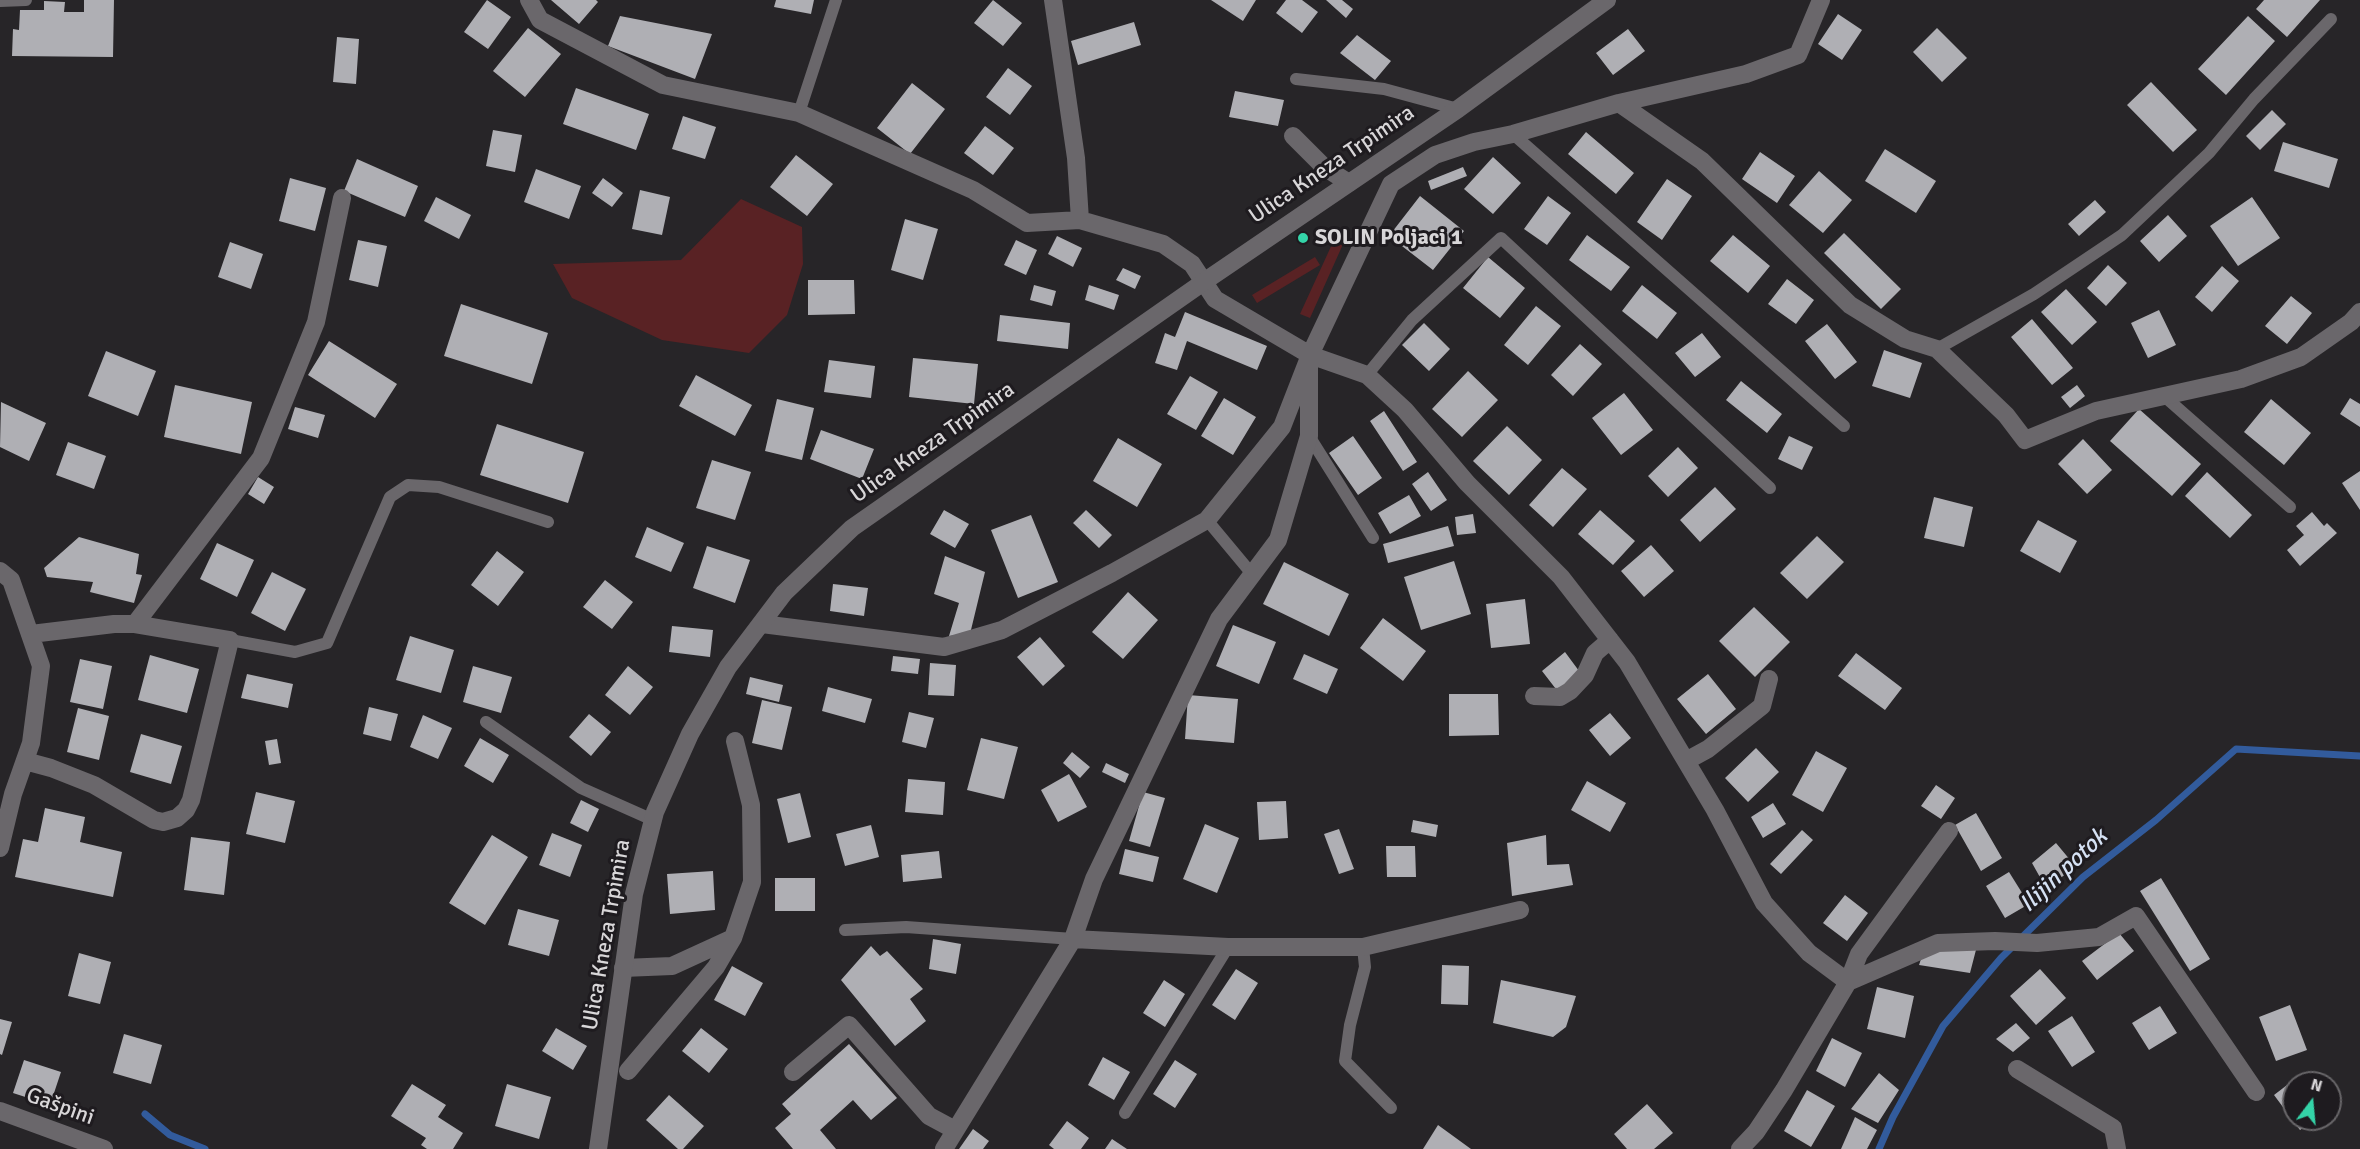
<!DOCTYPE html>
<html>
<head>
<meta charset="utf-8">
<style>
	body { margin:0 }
	#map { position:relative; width:2360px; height:1149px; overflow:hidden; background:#272528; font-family:Signika,sans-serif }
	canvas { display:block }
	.north { position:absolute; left:2282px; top:1071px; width:60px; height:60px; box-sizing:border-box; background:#1e1b1f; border:2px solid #686669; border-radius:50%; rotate:16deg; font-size:16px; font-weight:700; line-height:24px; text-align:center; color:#d8d6d8 }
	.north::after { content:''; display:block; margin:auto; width:21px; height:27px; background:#34d4a8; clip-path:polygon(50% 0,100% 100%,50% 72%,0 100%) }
</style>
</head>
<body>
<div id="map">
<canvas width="2360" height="1149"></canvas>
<div class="north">N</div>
</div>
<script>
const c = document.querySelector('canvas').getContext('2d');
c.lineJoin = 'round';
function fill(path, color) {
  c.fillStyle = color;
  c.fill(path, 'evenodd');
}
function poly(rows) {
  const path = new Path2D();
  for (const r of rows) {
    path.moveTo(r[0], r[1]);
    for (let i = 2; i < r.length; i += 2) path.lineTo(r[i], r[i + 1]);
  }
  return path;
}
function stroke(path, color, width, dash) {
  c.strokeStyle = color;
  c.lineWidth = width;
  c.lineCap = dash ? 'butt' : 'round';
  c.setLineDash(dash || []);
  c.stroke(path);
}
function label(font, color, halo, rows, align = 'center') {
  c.font = font + ' Signika,sans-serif';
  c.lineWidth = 6;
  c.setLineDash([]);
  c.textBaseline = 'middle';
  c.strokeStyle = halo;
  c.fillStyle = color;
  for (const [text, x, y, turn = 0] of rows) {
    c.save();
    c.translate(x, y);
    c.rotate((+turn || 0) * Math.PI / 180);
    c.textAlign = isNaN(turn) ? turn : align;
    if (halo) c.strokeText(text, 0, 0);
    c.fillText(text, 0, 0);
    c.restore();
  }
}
fill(poly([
	[741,199,802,227,803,264,787,315,749,353,662,340,572,298,553,264,681,260],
	[1339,229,1348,233,1310,318,1300,314],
	[1315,257,1320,265,1257,303,1252,295]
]), '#592224');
stroke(poly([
	[145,1114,170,1135,205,1149],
	[1879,1149,1893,1117,1943,1026,2001,958,2083,877,2156,820,2236,749,2360,756]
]), '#325b9c', 7);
fill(poly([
	[84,0,114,0,113,57,12,56,13,29,19,30,20,10,44,10,44,1,65,2,64,12,84,12],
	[487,0,511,17,488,49,464,32],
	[551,0,596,0,598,2,579,24],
	[776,0,814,0,811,14,774,7],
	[993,0,1022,23,1003,46,974,23],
	[1211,0,1256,0,1243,21],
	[1286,0,1302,0,1318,12,1302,33,1276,13],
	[1326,0,1342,0,1353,9,1346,18],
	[2264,0,2320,0,2287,37,2256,9],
	[1838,14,1862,30,1842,60,1818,44],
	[620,16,712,34,695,79,608,46],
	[2248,16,2275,41,2226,95,2198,69],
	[1134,22,1141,45,1078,65,1071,41],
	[528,28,561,54,525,97,493,71],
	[1937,28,1967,58,1942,82,1913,52],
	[1628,29,1645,51,1613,75,1596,53],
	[1357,35,1391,61,1375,80,1340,53],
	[337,37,359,39,356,84,333,82],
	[1008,68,1032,86,1010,115,986,97],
	[2151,82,2197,130,2173,152,2127,105],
	[912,83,945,109,910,154,877,128],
	[576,88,649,114,636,150,563,124],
	[1235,91,1284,100,1278,126,1229,117],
	[2272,110,2286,124,2260,150,2246,136],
	[683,116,716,127,705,159,672,149],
	[985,126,1014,148,993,175,964,153],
	[493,130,522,135,515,172,486,166],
	[1586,132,1634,173,1616,194,1568,154],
	[2283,142,2338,159,2329,188,2274,171],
	[1885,149,1936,181,1916,213,1865,181],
	[1760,152,1795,176,1777,203,1742,179],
	[796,155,833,184,807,216,770,187],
	[1493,157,1521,183,1493,214,1464,189],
	[357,159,418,186,405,217,344,191],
	[1463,167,1467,176,1431,190,1428,181],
	[536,169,581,186,569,219,524,202],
	[1819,171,1852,200,1823,233,1789,205],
	[290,178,326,188,315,231,279,221],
	[603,178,623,193,612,207,592,193],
	[1667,179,1692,196,1662,240,1637,222],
	[640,190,670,197,662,235,632,229],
	[1420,196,1464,231,1433,270,1389,236],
	[1548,196,1571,213,1547,245,1524,229],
	[436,197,471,215,459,239,424,221],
	[2252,197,2280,238,2238,266,2210,226],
	[2095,200,2106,212,2079,236,2068,224],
	[2168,215,2187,236,2159,262,2140,241],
	[905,219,938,229,923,280,891,270],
	[1844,233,1901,289,1881,309,1824,253],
	[1587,235,1630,267,1611,291,1569,260],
	[1733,235,1770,266,1748,293,1710,261],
	[1057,236,1082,248,1073,267,1048,254],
	[358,240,387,246,378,287,349,280],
	[1016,240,1037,250,1026,275,1004,265],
	[230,242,263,254,251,289,218,277],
	[1488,257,1525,288,1500,318,1463,288],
	[2108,265,2127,283,2106,306,2087,288],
	[2222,266,2239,281,2212,312,2195,297],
	[1123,268,1141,276,1135,289,1116,280],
	[1787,279,1814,300,1796,324,1768,304],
	[808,280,854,280,855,314,808,315],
	[1034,285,1056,291,1052,306,1030,300],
	[1089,285,1119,295,1114,310,1085,300],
	[1642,285,1677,313,1657,339,1622,311],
	[2066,289,2097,322,2072,345,2041,312],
	[2291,296,2312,313,2287,344,2265,326],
	[461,304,548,333,532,384,444,356],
	[1536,306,1561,326,1528,365,1504,345],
	[2159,310,2176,345,2148,358,2131,323],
	[1185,312,1267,346,1257,370,1187,341,1177,370,1155,363,1165,333,1175,337],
	[1000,315,1070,323,1068,349,997,341],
	[2032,319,2073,368,2052,385,2011,337],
	[1424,323,1450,349,1429,371,1402,345],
	[1827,324,1857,362,1835,379,1805,341],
	[1702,333,1721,357,1695,377,1675,353],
	[329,341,397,384,375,418,308,375],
	[1580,344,1602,364,1573,396,1551,375],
	[1884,350,1922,363,1910,398,1872,386],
	[106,351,156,371,138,416,88,396],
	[913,358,978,364,974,404,909,397],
	[829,360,875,366,871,398,824,392],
	[1468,371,1498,400,1462,437,1432,409],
	[696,375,752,405,735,436,679,406],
	[1190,376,1218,392,1196,430,1167,414],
	[1741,381,1782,414,1767,433,1726,400],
	[175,385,252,402,241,454,164,437],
	[2077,385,2085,396,2070,408,2061,397],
	[1624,393,1653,430,1621,455,1592,418],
	[1224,398,1256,417,1233,455,1201,436],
	[2350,398,2360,404,2360,427,2340,414],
	[777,399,814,408,802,460,765,451],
	[2271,399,2311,433,2284,465,2244,432],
	[1,402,46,423,29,461,0,447],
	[295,407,325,415,318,438,288,429],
	[2139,409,2201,464,2172,496,2110,441],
	[1384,411,1417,462,1403,471,1370,421],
	[497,424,584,452,568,503,480,475],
	[1507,426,1542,460,1509,495,1473,461],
	[821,430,874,449,862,479,810,459],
	[1353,436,1382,478,1358,495,1329,453],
	[1789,436,1813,447,1802,470,1778,459],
	[1118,438,1162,464,1137,507,1093,481],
	[2083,439,2112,470,2087,494,2058,464],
	[68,442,106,456,94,489,56,475],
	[1678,447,1698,468,1668,497,1648,476],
	[712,460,751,472,735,520,696,508],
	[1562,468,1587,489,1553,527,1529,505],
	[2360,471,2360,510,2342,483],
	[1428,472,1447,500,1431,511,1412,484],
	[2207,472,2252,515,2230,538,2185,496],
	[258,477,274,487,264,504,248,494],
	[1715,487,1736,509,1700,542,1680,520],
	[1409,495,1421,516,1390,534,1378,513],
	[1934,497,1973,507,1964,547,1924,538],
	[944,510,969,524,955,548,930,534],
	[1086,510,1112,535,1099,548,1073,523],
	[1600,510,1635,541,1613,565,1578,534],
	[2312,512,2324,526,2327,523,2337,533,2300,566,2287,550,2304,535,2296,526],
	[1473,514,1476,533,1457,535,1455,517],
	[1031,515,1058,582,1018,598,991,530],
	[2038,520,2077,541,2060,573,2020,551],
	[1448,526,1454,546,1388,563,1383,544],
	[647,527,684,543,671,572,635,557],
	[1817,536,1844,562,1807,599,1780,573],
	[79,537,139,554,136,574,142,575,134,603,90,592,93,582,47,577,44,568],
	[217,543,254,560,237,597,200,579],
	[1651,545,1674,571,1644,597,1621,571],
	[707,546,750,560,735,603,693,588],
	[497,551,524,572,498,606,471,585],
	[945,556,985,572,970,634,949,636,959,603,934,594],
	[1454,561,1471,614,1421,630,1404,577],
	[1284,562,1349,594,1329,636,1263,604],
	[272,572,306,589,285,631,251,613],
	[605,580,633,602,612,629,583,607],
	[833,584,868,588,864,616,830,611],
	[1128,592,1158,620,1123,659,1092,632],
	[1525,599,1530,644,1491,648,1486,604],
	[1754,607,1790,642,1755,677,1719,641],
	[1383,618,1426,651,1403,681,1360,648],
	[1233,625,1276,642,1259,684,1216,666],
	[672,626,713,630,710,657,669,652],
	[410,636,454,650,441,693,396,680],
	[1040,637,1065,666,1043,686,1017,657],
	[1565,652,1582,675,1559,693,1542,671],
	[1856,653,1902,688,1885,710,1838,676],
	[1304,654,1338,669,1327,694,1293,679],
	[150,655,199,669,187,713,138,700],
	[893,656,920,659,918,674,891,671],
	[80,659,112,666,103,709,70,702],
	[930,663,956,665,954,696,928,695],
	[473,666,512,677,501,713,463,702],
	[628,666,653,687,630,715,605,695],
	[247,674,293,684,288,708,241,698],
	[1708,674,1736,709,1706,734,1677,699],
	[750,677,783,685,779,702,746,694],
	[828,687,872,699,865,723,822,711],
	[1449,694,1498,694,1499,735,1449,736],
	[1188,695,1238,699,1234,743,1185,739],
	[762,700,792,707,782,750,752,743],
	[369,707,398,714,391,741,363,734],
	[78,708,109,716,99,760,67,752],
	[909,712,934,718,926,748,902,742],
	[1610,713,1631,738,1610,756,1589,730],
	[589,714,611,732,591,756,569,737],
	[423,715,452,728,438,759,410,747],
	[141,734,182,746,171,784,130,772],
	[480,738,509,755,493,783,464,766],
	[981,738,1018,747,1004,799,967,790],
	[277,739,281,763,269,765,265,741],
	[1756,748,1779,772,1748,802,1725,778],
	[1816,751,1847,768,1823,812,1792,795],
	[1072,752,1090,767,1080,778,1063,763],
	[1106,763,1129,774,1125,783,1102,772],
	[1069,774,1087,807,1058,822,1041,790],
	[908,779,945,782,943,815,905,812],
	[1587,781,1626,803,1610,832,1571,810],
	[1936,785,1955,798,1941,819,1921,806],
	[256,792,295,801,285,843,246,834],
	[1143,792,1165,798,1150,847,1129,841],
	[800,793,811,837,788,843,777,799],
	[581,800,599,809,588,832,570,823],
	[1286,801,1288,838,1259,840,1257,802],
	[1773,803,1786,824,1763,838,1751,817],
	[45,808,85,817,80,842,122,852,113,897,15,877,23,839,38,842],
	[1976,813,2002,858,1981,871,1955,825],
	[1413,820,1438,825,1436,837,1411,832],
	[1205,824,1239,838,1217,893,1183,879],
	[871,825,879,857,845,866,836,834],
	[1339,829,1354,869,1339,874,1324,834],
	[1802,830,1813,840,1781,874,1770,864],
	[552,833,582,845,570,877,539,865],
	[492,835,528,857,485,925,449,903],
	[1546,835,1547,865,1569,864,1573,885,1512,896,1507,843],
	[191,837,230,842,224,895,184,890],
	[2056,843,2076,867,2046,888,2032,863],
	[1386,846,1415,846,1416,877,1387,877],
	[1125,849,1159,857,1153,882,1119,874],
	[939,851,942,878,903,882,901,855],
	[713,871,715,910,670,914,667,874],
	[2009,872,2029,904,2005,918,1986,886],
	[775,878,815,878,815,911,775,911],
	[2161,878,2210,959,2190,971,2140,891],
	[1845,895,1868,913,1847,941,1823,923],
	[518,909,559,920,549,956,508,945],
	[2119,933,2134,951,2097,980,2082,961],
	[933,939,961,944,956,974,929,969],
	[871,946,880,956,887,951,923,989,910,999,926,1021,895,1046,841,980],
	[1977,946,1970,973,1919,965,1922,956,1939,950],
	[79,953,111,962,100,1004,68,996],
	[1442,965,1469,966,1468,1005,1441,1004],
	[732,966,763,983,745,1016,714,1000],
	[1236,969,1258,983,1235,1020,1212,1005],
	[2040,969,2066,998,2036,1025,2010,996],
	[1164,980,1185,994,1165,1027,1143,1013],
	[1501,980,1576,996,1566,1027,1553,1037,1493,1023],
	[1877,987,1914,996,1905,1038,1867,1029],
	[2290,1005,2307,1050,2276,1061,2259,1017],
	[2160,1006,2177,1033,2149,1050,2132,1023],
	[2072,1016,2095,1052,2072,1067,2048,1031],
	[0,1019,12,1022,2,1055,0,1054],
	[2016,1023,2030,1038,2013,1052,1996,1039],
	[556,1028,587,1046,573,1070,542,1051],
	[701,1028,728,1049,709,1073,682,1051],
	[124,1034,162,1045,151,1084,113,1073],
	[1832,1038,1862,1053,1845,1087,1816,1071],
	[849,1044,897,1098,871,1120,853,1100,820,1130,836,1149,793,1149,775,1128,791,1114,782,1104],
	[1103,1057,1130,1072,1114,1100,1088,1085],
	[24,1060,61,1072,50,1105,13,1093],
	[1175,1060,1197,1074,1175,1108,1153,1094],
	[1879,1073,1899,1090,1878,1123,1851,1109],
	[2291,1082,2294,1086,2294,1119,2314,1119,2300,1130,2274,1095],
	[412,1084,446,1105,438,1117,463,1133,453,1149,427,1149,421,1145,426,1138,391,1116],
	[507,1084,551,1097,539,1139,495,1126],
	[1807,1090,1835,1106,1811,1147,1784,1131],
	[669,1095,704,1126,683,1149,678,1149,646,1120],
	[1647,1104,1673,1133,1654,1149,1627,1149,1614,1134],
	[1855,1117,1877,1130,1867,1149,1841,1149],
	[1067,1121,1089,1138,1081,1149,1054,1149,1049,1145],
	[1438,1125,1471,1149,1423,1149],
	[973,1129,989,1141,983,1149,959,1149],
	[1112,1139,1127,1149,1105,1149]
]), '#afafb4');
stroke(poly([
	[0,1,26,0],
	[1296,79,1384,89,1458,109],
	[799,113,836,0],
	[1513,134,1844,426],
	[1937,349,2034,294,2122,235,2209,153,2254,99,2331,19],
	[1367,375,1412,320,1501,238,1770,488],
	[2164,396,2290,507],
	[1309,436,1373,538],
	[1207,520,1252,574],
	[230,640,295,652,327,643,390,497,408,485,439,487,548,522],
	[486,722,581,788,653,820],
	[845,930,906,927,1073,939],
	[1363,947,1365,967,1350,1025,1345,1061,1391,1108],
	[1125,1113,1228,947]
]), '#6a676b', 12);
stroke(poly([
	[529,0,540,20,663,85,799,113,973,190,1027,223,1080,220],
	[1053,0,1076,158,1080,220,1163,244,1192,264,1215,299,1310,355,1367,375,1405,410,1467,483,1561,577,1627,662,1715,810,1764,903,1809,953,1848,982],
	[1619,103,1702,161,1850,305,1905,339,1937,349,2006,415,2025,440,2096,411,2241,379,2301,357,2351,322,2360,312],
	[1293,136,1324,167,1349,183],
	[0,571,11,580,41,666,31,743,13,794,0,848],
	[762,624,944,647,1002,630,1112,573,1207,520,1282,427,1310,355,1391,184,1435,155,1474,142,1513,134,1619,103,1746,74,1798,55,1821,0],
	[31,634,114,624,135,624,261,458,316,322,342,198],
	[1534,696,1560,697,1570,691,1585,675,1595,653,1610,640],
	[25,761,51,768,94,785,154,820,163,822,177,818,186,810,191,800,230,640,135,624],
	[1686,761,1708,749,1762,706,1769,679],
	[1073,939,1228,947,1363,947,1520,910],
	[623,968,672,966,733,938],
	[1848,982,1938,943,1995,941,2037,943,2099,937,2136,916,2256,1092],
	[2017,1069,2113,1128,2117,1149],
	[628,1071,716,967,733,938,752,882,751,805,735,741],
	[793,1072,849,1025,929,1116,955,1130],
	[0,1111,104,1149],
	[944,1149,1073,939,1094,879,1219,619,1278,540,1309,436,1309,367],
	[1740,1149,1756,1132,1784,1090,1848,982,1859,954,1949,831]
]), '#6a676b', 18);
stroke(poly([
	[598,1149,634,894,655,812,690,734,728,667,784,593,852,528,1205,281,1458,109,1607,0]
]), '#6a676b', 18);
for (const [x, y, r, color] of [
	[1303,238,6,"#34d4a8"]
]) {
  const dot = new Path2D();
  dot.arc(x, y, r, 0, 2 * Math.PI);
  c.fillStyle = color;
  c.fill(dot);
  stroke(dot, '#1e1b1f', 2);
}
label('22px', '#d8d6d8', '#1e1b1f', [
	["Ulica Kneza Trpimira",1332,165,-34],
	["Ulica Kneza Trpimira",933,443,-35],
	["Ulica Kneza Trpimira",607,935,-80],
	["Gašpini",60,1107,20]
]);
label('bold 22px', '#d8d6d8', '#1e1b1f', [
	["SOLIN Poljaci 1",1315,238]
], 'left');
label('italic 24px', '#d5e1f4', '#1e1b1f', [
	["Ilijin potok",2064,871,-43]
]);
</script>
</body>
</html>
